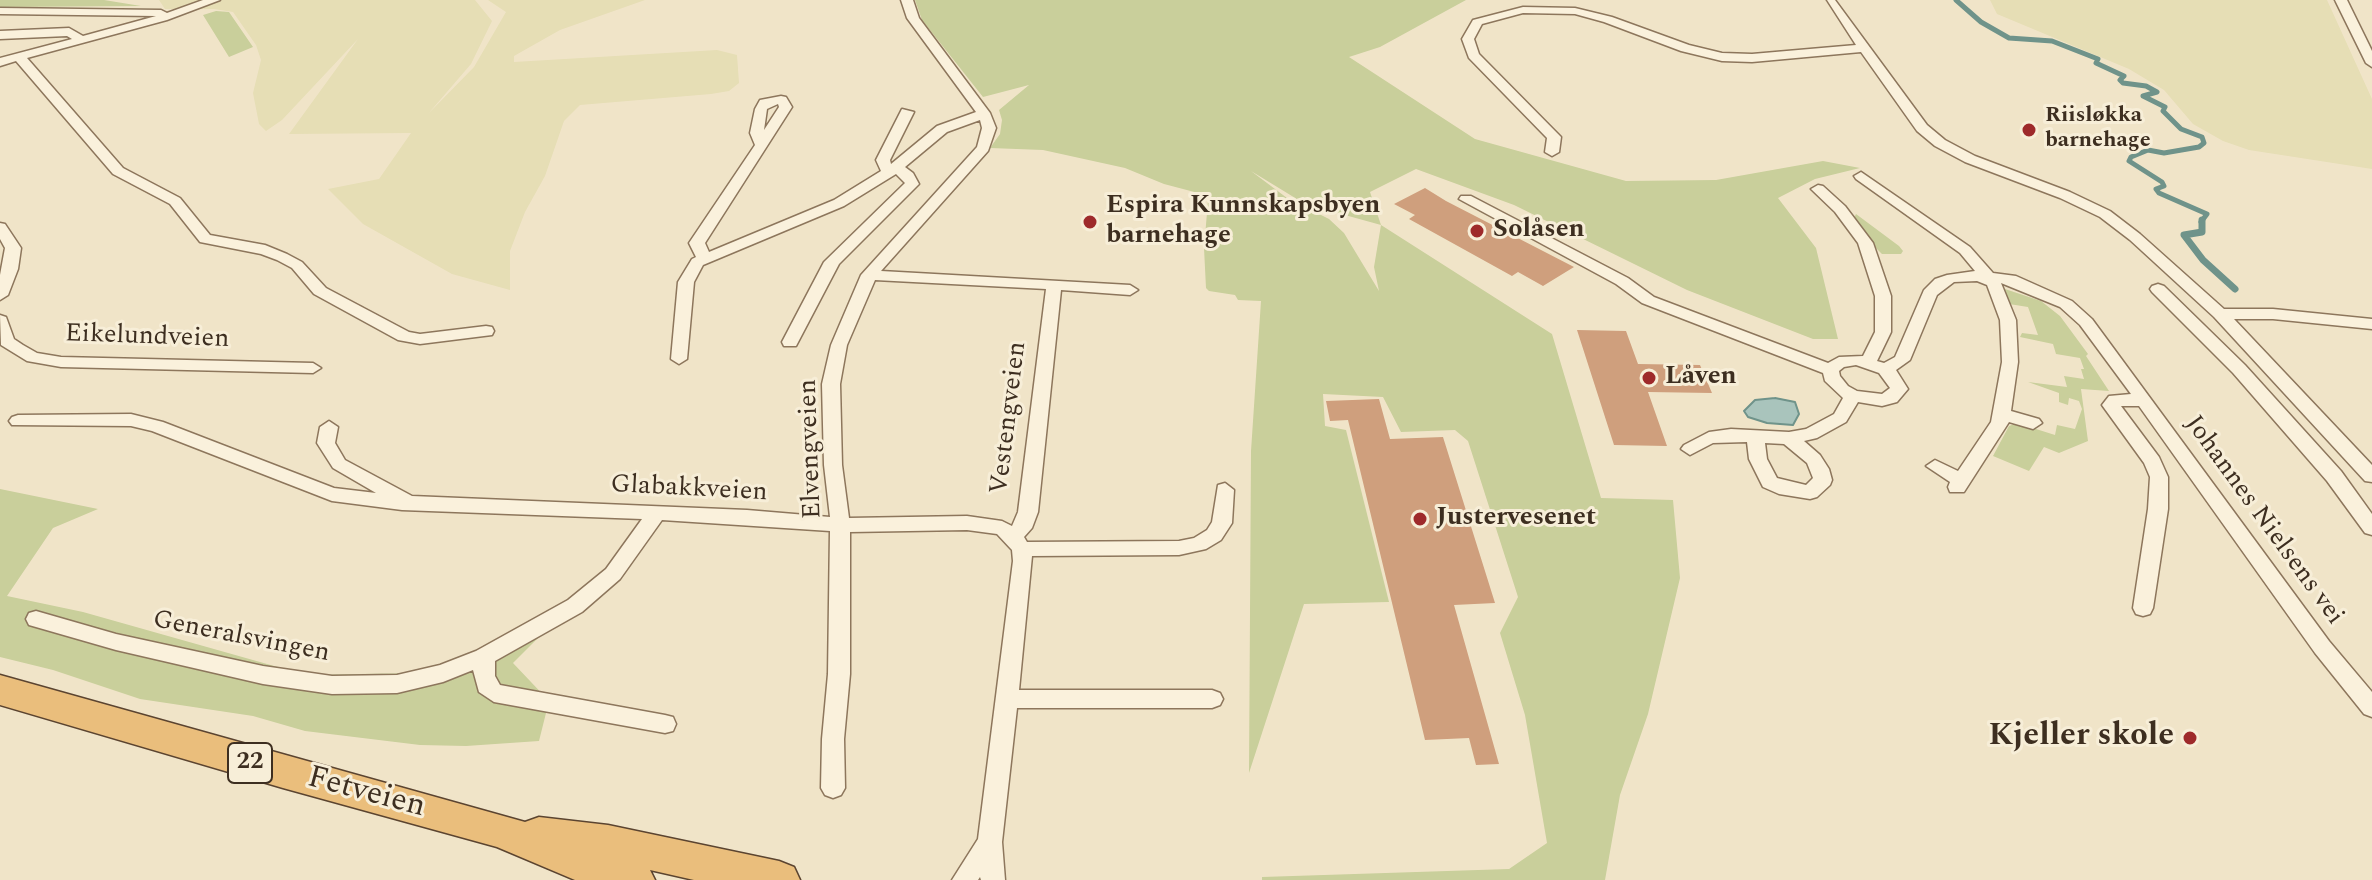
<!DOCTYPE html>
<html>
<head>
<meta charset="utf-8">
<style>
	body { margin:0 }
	canvas { display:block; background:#f0e4c8 }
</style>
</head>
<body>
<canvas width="2372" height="880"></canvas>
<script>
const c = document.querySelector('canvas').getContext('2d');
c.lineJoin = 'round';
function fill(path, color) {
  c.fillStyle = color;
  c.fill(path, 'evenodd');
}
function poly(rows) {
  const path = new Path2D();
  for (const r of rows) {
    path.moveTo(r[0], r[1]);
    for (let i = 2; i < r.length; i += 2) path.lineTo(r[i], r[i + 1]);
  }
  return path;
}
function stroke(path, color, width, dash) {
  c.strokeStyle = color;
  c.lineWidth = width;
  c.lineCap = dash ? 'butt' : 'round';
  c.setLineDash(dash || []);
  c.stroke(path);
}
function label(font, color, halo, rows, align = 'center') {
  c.font = font + ' Spectral,serif';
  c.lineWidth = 6;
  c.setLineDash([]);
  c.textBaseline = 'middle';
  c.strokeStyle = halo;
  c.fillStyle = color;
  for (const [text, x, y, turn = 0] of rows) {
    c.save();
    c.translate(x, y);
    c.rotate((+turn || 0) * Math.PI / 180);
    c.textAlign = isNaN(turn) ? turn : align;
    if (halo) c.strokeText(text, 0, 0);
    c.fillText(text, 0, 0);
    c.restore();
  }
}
fill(poly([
	[159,0,475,0,492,21,471,64,428,114,474,67,506,12,488,0,645,0,560,30,514,56,514,62,717,50,737,55,739,83,729,91,711,94,580,105,564,121,545,176,525,212,510,251,510,290,452,274,363,224,328,189,379,179,411,133,289,134,358,39,282,120,266,131,259,124,253,93,261,60,256,45,233,12,214,9,165,9],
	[1990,0,2327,0,2372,99,2372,169,2249,150,2223,141,2193,124,2164,90,2129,69,1997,14]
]), '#e6deb5');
fill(poly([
	[0,0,104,0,141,6,0,7],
	[915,0,1466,0,1380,47,1349,57,1475,139,1626,181,1716,180,1823,161,1860,168,1815,179,1778,198,1816,248,1838,339,1813,339,1687,290,1514,205,1416,169,1370,192,1381,225,1552,334,1601,498,1673,500,1680,578,1648,714,1620,795,1605,880,1262,880,1262,877,1509,869,1547,843,1525,715,1500,633,1518,597,1468,441,1455,430,1401,432,1383,397,1323,394,1325,426,1346,430,1389,602,1304,604,1249,773,1251,451,1261,301,1238,300,1235,295,1209,291,1206,288,1204,248,1208,201,1202,194,1164,184,1125,168,1043,150,990,148,1000,134,1002,120,999,110,1029,85,983,97,922,20],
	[1251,171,1305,204,1381,225,1374,267,1379,291,1344,233,1329,219,1287,198],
	[216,11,229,12,253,47,229,57,203,15],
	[1856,214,1899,246,1903,251,1901,254,1882,254,1876,248,1854,218],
	[2005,289,2041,301,2060,316,2088,354,2086,356,2109,391,2081,389,2088,441,2059,453,2044,447,2029,471,1993,456,2009,426,2017,423,2055,435,2057,425,2075,429,2082,409,2079,401,2069,398,2068,405,2059,402,2059,393,2028,382,2067,387,2064,376,2084,379,2081,369,2084,369,2080,358,2056,354,2053,344,2020,337,2022,333,2038,335,2028,307,2009,304,2002,292],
	[0,489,98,509,53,528,7,596,83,612,306,675,467,672,549,627,513,663,549,701,539,741,466,746,420,745,305,731,253,716,140,699,53,670,0,657]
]), '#c9cf9b');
const water = poly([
	[1775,398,1795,402,1799,414,1793,425,1767,423,1748,417,1744,411,1755,400,1775,398]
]);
fill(water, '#a9c4bc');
stroke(water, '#6f938a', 2);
stroke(poly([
	[1956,0,1981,22,2009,38,2052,41,2098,59,2096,63,2124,76,2120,80,2123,83,2146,86,2157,92,2143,96,2165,107,2163,111,2181,129,2202,137,2204,143,2199,147,2164,153,2148,150,2131,157,2129,161,2162,182,2164,186,2156,189,2159,193,2207,214,2201,222]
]), '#6f938a', 5);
stroke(poly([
	[2202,220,2202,232,2184,235,2203,260,2235,289]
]), '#6f938a', 7);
fill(poly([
	[1425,188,1446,201,1574,267,1543,286,1518,272,1512,276,1409,219,1415,215,1394,204],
	[1577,330,1626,331,1638,364,1700,365,1712,393,1648,392,1667,446,1614,445],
	[1379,399,1390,439,1443,437,1495,603,1454,605,1499,764,1476,765,1469,738,1425,740,1348,420,1330,421,1326,401]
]), '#cf9f7d');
const minor = poly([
	[203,0,220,0,167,20,27,58,123,168,180,198,210,235,265,245,287,254,302,262,326,288,409,332,420,334,486,326,492,327,494,331,492,335,420,344,398,340,314,294,292,268,277,260,261,254,200,242,170,204,113,174,16,61,0,66,0,58,72,39,67,36,0,39,0,31,69,28,83,36,156,16,0,14,0,8,161,10,167,13,203,0],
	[901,0,913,0,919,18,990,113,996,128,988,151,881,271,1130,285,1138,290,1130,295,1061,290,1038,512,1032,528,1024,537,1027,542,1179,541,1194,538,1207,530,1212,522,1218,485,1225,483,1234,490,1232,523,1221,540,1206,549,1179,555,1032,556,1019,690,1212,690,1220,693,1223,699,1220,705,1212,708,1017,708,1002,842,1005,880,981,880,980,877,978,880,952,880,978,839,1013,561,1012,550,997,534,967,530,850,532,850,674,844,739,845,788,841,795,833,798,825,795,821,788,822,739,828,674,830,531,662,520,620,579,582,612,495,661,495,676,500,685,665,715,673,717,676,724,673,731,665,733,494,702,479,692,473,670,443,682,397,693,332,694,263,684,116,650,29,625,26,619,29,613,36,611,116,634,263,666,332,676,397,675,440,665,476,651,568,600,606,569,642,519,402,510,332,501,152,431,131,426,12,425,9,421,12,417,18,415,131,414,163,422,334,488,376,493,333,468,317,443,320,427,329,421,338,427,335,443,345,460,412,496,747,510,830,517,824,465,822,384,831,345,861,275,977,147,982,128,980,120,947,132,905,167,913,173,919,184,839,264,796,346,784,346,782,342,824,262,905,183,896,174,844,206,703,265,694,282,687,359,679,364,671,359,678,282,692,259,696,257,689,243,755,145,750,133,755,109,760,100,781,96,786,97,792,107,705,243,709,252,834,200,881,171,876,160,902,109,914,112,890,160,891,164,937,126,976,112,907,18,901,0],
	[778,104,779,107,764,130,767,109,778,104],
	[875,280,1046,289,1018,512,1012,526,1002,521,967,516,849,518,842,465,840,384,847,345,875,280],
	[1827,0,1835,0,1927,125,1945,140,1975,156,2070,192,2110,211,2140,234,2224,309,2273,309,2372,319,2372,329,2273,319,2234,319,2372,465,2372,482,2365,481,2214,317,2130,240,2100,217,2060,198,1965,162,1935,146,1917,131,1861,52,1752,62,1722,61,1681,51,1604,22,1575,14,1523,13,1482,24,1474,39,1479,54,1561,137,1559,152,1552,156,1545,152,1547,138,1469,58,1462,39,1473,20,1523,7,1575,8,1612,17,1689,45,1722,53,1752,54,1856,45,1827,0],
	[2335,0,2347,0,2372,51,2372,67,2366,63,2335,0],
	[1861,172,1970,247,1993,273,2016,276,2072,301,2092,319,2329,641,2372,692,2372,717,2364,714,2315,653,2139,406,2121,406,2159,457,2168,477,2168,509,2153,608,2150,614,2143,616,2136,614,2133,608,2148,509,2150,477,2144,463,2102,405,2109,396,2131,394,2080,325,2060,307,2001,283,2016,320,2018,362,2011,411,2039,419,2042,423,2033,429,2009,422,1964,492,1950,492,1948,487,1950,482,1926,466,1935,460,1958,471,1991,422,2002,362,2000,320,1987,285,1977,281,1954,282,1937,295,1910,360,1896,370,1908,389,1897,402,1882,406,1858,402,1846,422,1817,438,1804,441,1820,455,1829,469,1832,480,1830,485,1817,497,1810,499,1779,494,1763,487,1749,459,1747,442,1713,443,1690,455,1681,449,1684,445,1709,432,1731,429,1789,432,1806,429,1834,414,1843,398,1825,381,1823,373,1642,303,1616,284,1459,199,1461,196,1471,196,1628,278,1654,297,1828,363,1839,357,1863,356,1875,332,1875,296,1858,243,1835,212,1811,189,1818,185,1823,186,1845,206,1873,243,1891,296,1891,332,1877,361,1884,363,1895,357,1924,290,1935,279,1947,275,1975,271,1960,253,1856,179,1854,176,1861,172],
	[1856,365,1879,373,1890,388,1882,394,1857,391,1848,386,1840,376,1839,371,1844,367,1856,365],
	[1765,443,1784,444,1807,463,1813,478,1806,485,1777,478,1767,459,1765,443],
	[0,223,5,224,21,248,18,269,8,295,0,300,0,275,5,248,0,239,0,223],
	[2158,284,2164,286,2245,365,2341,471,2372,514,2372,535,2365,533,2327,481,2233,373,2152,292,2150,289,2152,286,2158,284],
	[0,315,6,317,14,339,23,345,37,353,61,357,313,363,321,368,313,373,61,367,27,361,1,345,0,315]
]);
const trunk = poly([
	[0,675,525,822,539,817,608,825,779,861,794,867,800,880,694,880,650,870,655,880,575,880,497,847,283,788,0,705,0,675]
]);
stroke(minor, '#8d765c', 3);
stroke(trunk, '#5b4430', 3);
fill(minor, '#faf1dc');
fill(trunk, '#eabe7c');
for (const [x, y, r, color] of [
	[2029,130,8,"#9e2a2b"],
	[1090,222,8,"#9e2a2b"],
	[1477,231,8,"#9e2a2b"],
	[1649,378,8,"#9e2a2b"],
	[1420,519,8,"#9e2a2b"],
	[2190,738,8,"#9e2a2b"]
]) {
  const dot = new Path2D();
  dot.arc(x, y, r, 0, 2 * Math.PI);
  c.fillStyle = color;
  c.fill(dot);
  stroke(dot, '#f7eed8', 3);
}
label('bold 22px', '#3d2e20', '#f7eed8', [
	["Riisløkka",2045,117],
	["barnehage",2045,142]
], 'left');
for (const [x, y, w] of [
	[250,763,44]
]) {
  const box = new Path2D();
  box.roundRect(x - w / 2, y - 20, w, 40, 6);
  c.fillStyle = '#f7eed8';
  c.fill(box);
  stroke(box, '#3d2e20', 2);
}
label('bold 24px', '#3d2e20', null, [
	["22",250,763]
]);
label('bold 26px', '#3d2e20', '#f7eed8', [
	["Espira Kunnskapsbyen",1106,207],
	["barnehage",1106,237],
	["Solåsen",1493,231],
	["Låven",1665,378],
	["Justervesenet",1436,519]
], 'left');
label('26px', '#3d2e20', '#f7eed8', [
	["Eikelundveien",147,338,2],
	["Vestengveien",1010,418,-83],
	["Elvengveien",812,449,-92],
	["Glabakkveien",689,490,3],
	["Johannes Nielsens vei",2263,521,54],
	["Generalsvingen",241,638,11]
]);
label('bold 32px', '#3d2e20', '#f7eed8', [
	["Kjeller skole",2174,738]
], 'right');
label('32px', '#3d2e20', '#f7eed8', [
	["Fetveien",366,794,15]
]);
</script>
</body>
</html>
